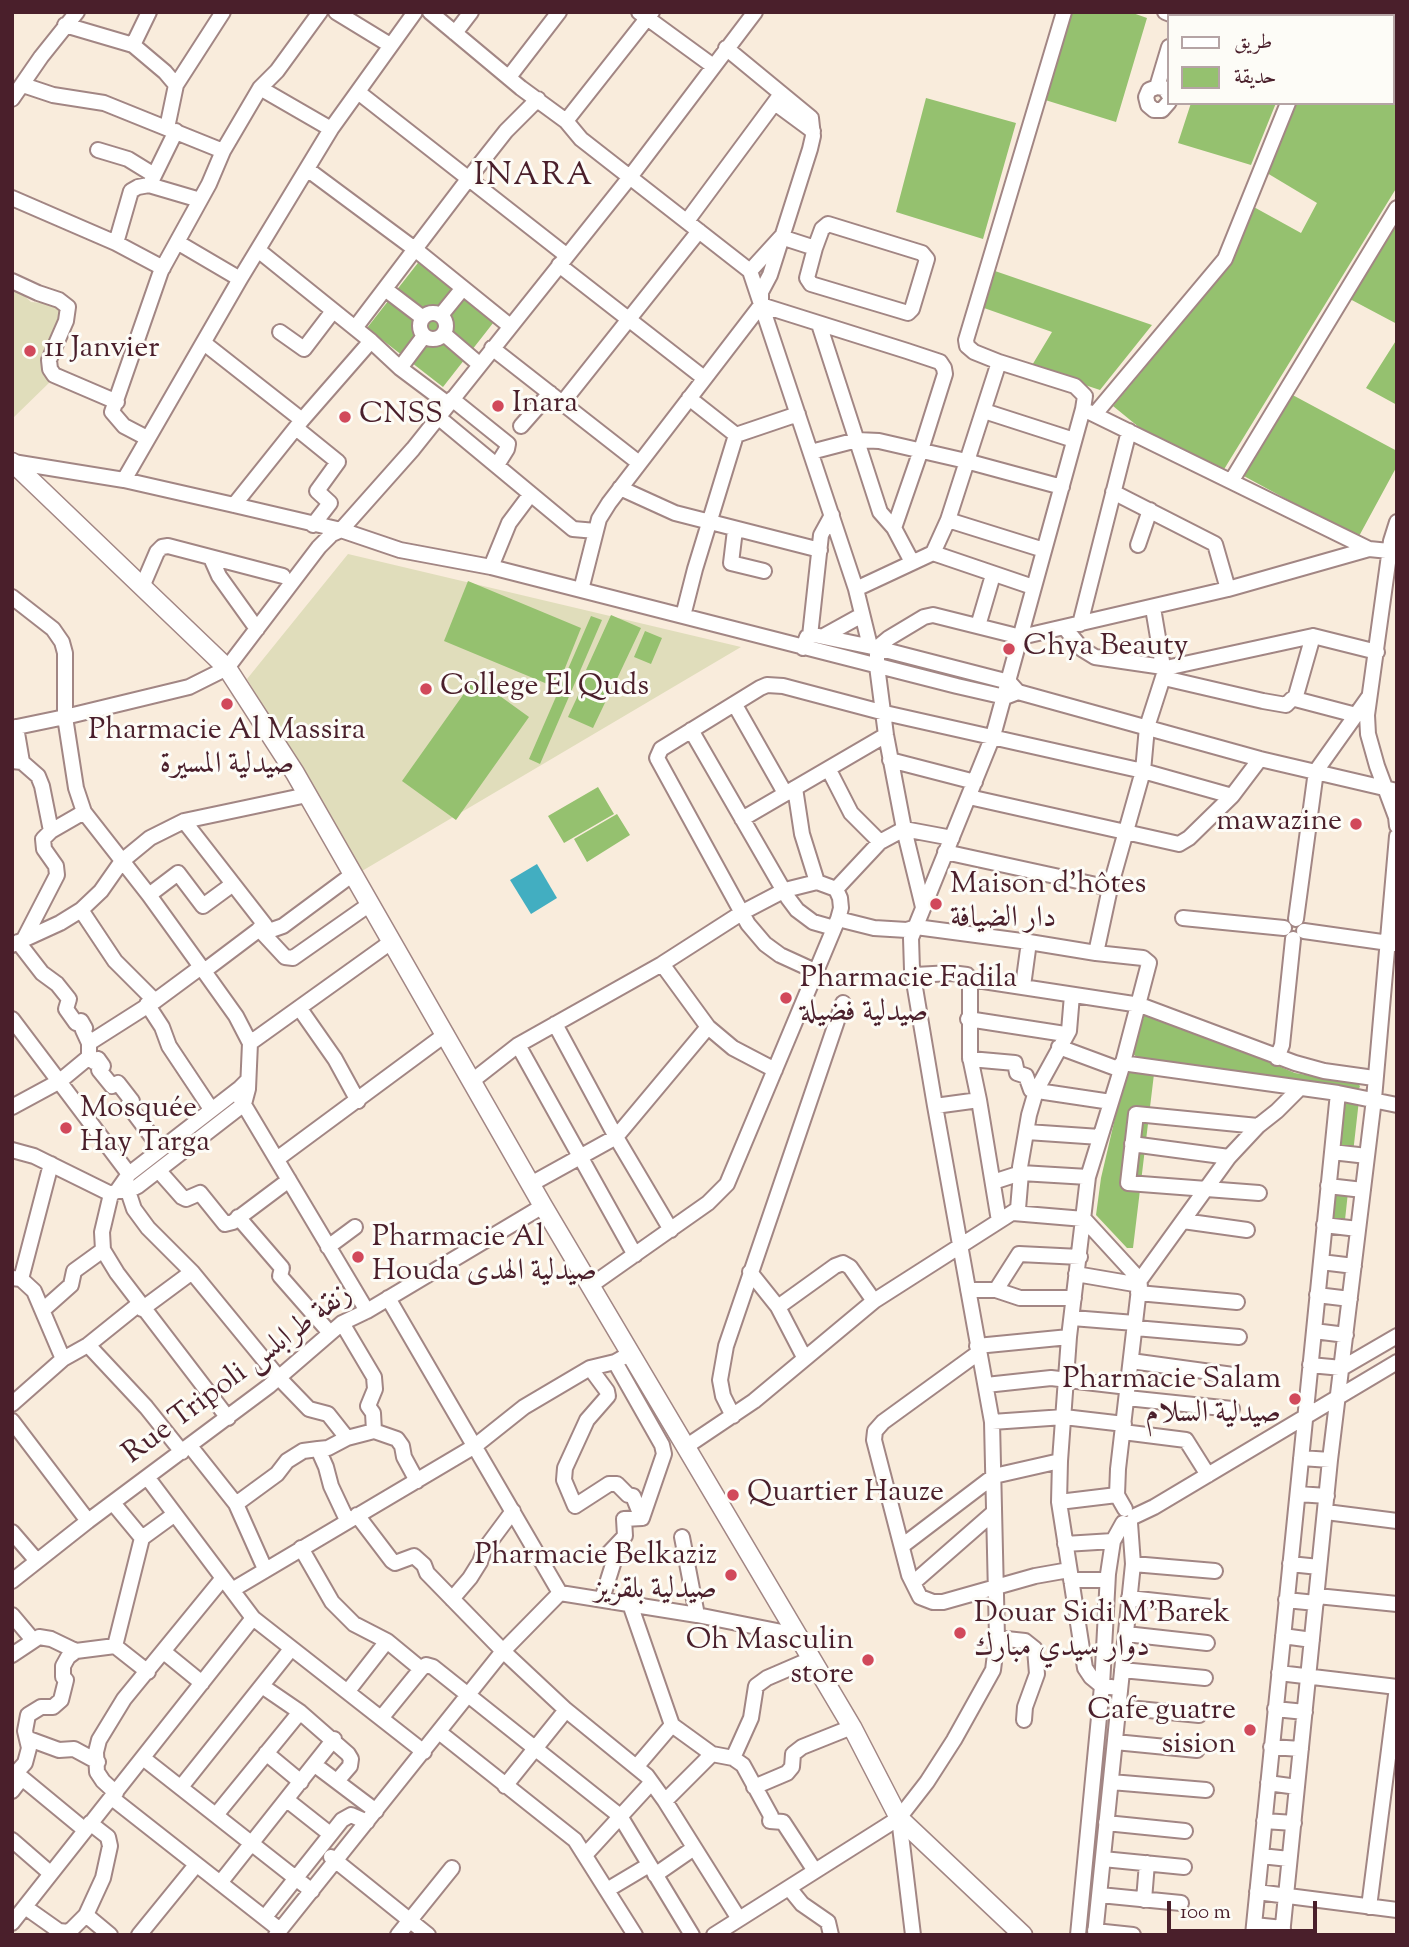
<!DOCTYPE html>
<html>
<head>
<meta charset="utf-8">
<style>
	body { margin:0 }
	#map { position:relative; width:1409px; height:1947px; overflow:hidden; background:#f9ecdc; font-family:"Sorts Mill Goudy",Amiri,serif }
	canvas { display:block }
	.frame { position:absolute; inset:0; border:14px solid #4a1f2b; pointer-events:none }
	.legend { position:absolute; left:1167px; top:14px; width:228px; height:91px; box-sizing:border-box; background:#fdfcf7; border:2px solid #b5a4a5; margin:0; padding:9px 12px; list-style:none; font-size:21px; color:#4a1f2b }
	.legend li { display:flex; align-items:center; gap:14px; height:35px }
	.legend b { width:35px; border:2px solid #b5a4a5 }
	.scale { position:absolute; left:1167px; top:1901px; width:150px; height:32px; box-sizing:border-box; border:4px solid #4a1f2b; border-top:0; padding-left:9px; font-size:21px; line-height:24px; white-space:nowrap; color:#4a1f2b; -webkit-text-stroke:5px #fdfcf7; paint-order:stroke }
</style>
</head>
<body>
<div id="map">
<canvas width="1409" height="1947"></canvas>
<div class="frame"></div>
<ul class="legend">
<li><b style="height:9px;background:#fff"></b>طريق</li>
<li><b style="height:19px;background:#95c16f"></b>حديقة</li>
</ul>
<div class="scale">100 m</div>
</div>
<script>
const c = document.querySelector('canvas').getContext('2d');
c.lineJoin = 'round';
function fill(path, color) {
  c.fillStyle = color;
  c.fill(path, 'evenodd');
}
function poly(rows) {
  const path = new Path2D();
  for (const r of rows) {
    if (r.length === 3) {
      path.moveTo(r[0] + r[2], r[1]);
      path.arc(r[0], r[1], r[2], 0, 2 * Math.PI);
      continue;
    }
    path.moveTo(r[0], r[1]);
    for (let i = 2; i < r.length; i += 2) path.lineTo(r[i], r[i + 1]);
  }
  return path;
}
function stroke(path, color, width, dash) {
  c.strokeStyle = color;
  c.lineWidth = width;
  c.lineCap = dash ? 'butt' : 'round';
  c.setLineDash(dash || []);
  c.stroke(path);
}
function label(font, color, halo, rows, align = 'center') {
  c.font = font + ' "Sorts Mill Goudy",Amiri,serif';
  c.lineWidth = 6;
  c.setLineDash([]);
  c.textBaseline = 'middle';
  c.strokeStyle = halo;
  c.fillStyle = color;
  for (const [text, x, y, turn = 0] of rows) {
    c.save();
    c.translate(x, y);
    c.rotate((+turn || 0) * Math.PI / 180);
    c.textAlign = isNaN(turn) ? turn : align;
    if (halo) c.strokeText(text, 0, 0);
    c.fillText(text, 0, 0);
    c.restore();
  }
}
fill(poly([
	[12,288,17,289,31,302,55,304,64,315,52,380,12,419],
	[348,554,741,647,362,871,247,679]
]), '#e0ddbb');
fill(poly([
	[1070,12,1130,12,1147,18,1116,122,1042,99],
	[1332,12,1392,12,1397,15,1397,187,1223,471,1151,437,1113,406,1228,268,1252,206,1301,233,1317,203,1267,173,1295,103,1393,103,1393,16,1331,16],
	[926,98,1016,123,983,239,896,212],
	[1191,103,1276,103,1251,165,1178,143],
	[1397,218,1397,324,1348,298],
	[421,259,497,318,443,387,367,328],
	[995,271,1152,325,1100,390,1031,367,1052,332,984,308],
	[1397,339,1397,405,1366,388],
	[1287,392,1397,451,1397,466,1358,538,1242,475],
	[468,581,581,628,557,688,444,641],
	[611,615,641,628,615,683,586,670],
	[591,616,602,620,540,764,529,759],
	[645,631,662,638,651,664,634,657],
	[587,676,612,688,593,728,568,717],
	[475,678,529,717,456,820,402,781],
	[598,787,614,814,564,843,548,816],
	[617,814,630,835,587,862,574,839],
	[1146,1010,1295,1073,1359,1084,1360,1087,1358,1089,1138,1058,1132,1053],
	[1126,1071,1154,1074,1133,1248,1127,1248,1096,1215,1101,1178],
	[1342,1098,1359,1100,1353,1153,1336,1151],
	[1331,1190,1348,1192,1345,1220,1329,1218]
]), '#95c16f');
fill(poly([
	[537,864,557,898,531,914,510,880]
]), '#42aec1');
const minor = poly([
	[336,12,390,45],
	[430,12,521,88,566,121,581,139,750,271],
	[639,12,713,66],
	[1064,12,966,340,967,346,974,352,999,362,1075,386,1085,396,1083,409,1369,549,1389,551],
	[1165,12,1175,16],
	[1323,16,1324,12],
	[65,25,133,45,165,72,176,85,167,128],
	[455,33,471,12],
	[133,45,149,12],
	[509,77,559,12],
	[23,85,53,95,104,103,223,151],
	[176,85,223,12],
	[1157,87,1169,47],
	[260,88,331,129],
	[358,92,566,255],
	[1169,95,1164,88,1157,87,1149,90,1146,97,1148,105,1154,110,1162,110,1169,102],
	[12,99,41,57,77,12],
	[775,103,813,131],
	[566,121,652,12],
	[98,150,128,159,154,175],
	[307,169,416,250,510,326],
	[150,184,176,131],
	[12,198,116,243,163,268],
	[687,221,781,94],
	[177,242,240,279],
	[116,243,131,191,138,187,149,185,200,200],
	[815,248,822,229,828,224,922,253,927,259,912,309,908,313,811,284,807,278,815,248,781,237,750,271,856,589,870,646],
	[258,250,371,341,400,368,448,404],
	[559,265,704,378],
	[12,281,38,293,59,300,68,307,66,321,49,360,50,369,54,375,117,402],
	[385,289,423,318],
	[761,305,907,351,940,362,944,368,945,374,921,450,894,528],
	[433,326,13],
	[441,315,463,288],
	[819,324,880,512,894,528,912,562],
	[355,328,469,178,506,131,538,99],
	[280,332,304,349,333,311],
	[444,334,479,364],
	[204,343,302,420],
	[492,348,639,463],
	[400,368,424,336],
	[689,398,736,435],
	[452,399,508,444,507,449,497,465],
	[563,402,699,231],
	[984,411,1074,440],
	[1095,414,1225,259,1288,103],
	[438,417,573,529,596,531],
	[521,426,550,393],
	[296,428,338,462,317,491,330,503,313,525],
	[736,435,798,414],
	[147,438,124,426,112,412,161,271,209,184,223,151,260,88,277,71,320,12],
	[811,452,857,440,879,441,966,461,1062,487],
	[13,462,124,480,234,505,341,530,400,550,491,567,957,686,1005,697,1018,692],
	[124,480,240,279,331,129,415,12],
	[1232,480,1397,208],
	[620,488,675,513,820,550],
	[1113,492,1215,544,1228,589],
	[234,505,302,420,371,341],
	[948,520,1044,550],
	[1397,522,1391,541,1367,715,1368,734,1377,766,1396,817,1397,826],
	[735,530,731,563,764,571],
	[1138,545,1150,510],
	[933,553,1033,587],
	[211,558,219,576,257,629],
	[491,567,509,523,530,495],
	[142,587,157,552,162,547,168,546,283,576],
	[856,589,933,553,948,520,999,362],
	[581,590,599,519,609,503,761,305,761,292,770,275,810,149,813,136,811,118,726,48],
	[12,597,53,629,62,642,65,653,65,717,76,788,84,812,149,895,201,967,236,1016,250,1043,248,1089,244,1104,138,1186,128,1191,117,1191],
	[683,616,695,569,736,435],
	[1080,624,1129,431],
	[978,626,993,575],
	[1065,628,1082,649,1095,657,1163,667],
	[810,636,821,535,832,515],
	[824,636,862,615],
	[803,648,807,637,814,635,877,648,1009,682,1018,692,1260,759,1397,791],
	[1166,668,1313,636,1377,652],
	[1164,678,1263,701,1286,705,1292,699,1295,699,1356,715],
	[1295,699,1313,636],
	[735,705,785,793],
	[16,727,22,762],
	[12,728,65,717,189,687,227,668,319,547,332,534,341,530,413,449,630,177,755,12],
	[691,730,788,898,797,910,813,922,834,928],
	[890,760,975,782],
	[12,761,22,762,38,776,42,786,51,831],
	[829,770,851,813,880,842],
	[795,788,802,834,817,882],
	[969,797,1179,844,1189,838,1232,796],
	[742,819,886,735],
	[184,821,265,925,204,971],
	[945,852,1110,888],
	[836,889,880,842,904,829,952,838],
	[149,895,178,873,203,906,233,884],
	[923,907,904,829,886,735,877,666,877,648,889,638,924,617,933,615,1021,637,1228,589,1369,549],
	[81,910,115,961,155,1001],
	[1183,918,1284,928],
	[838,919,874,928,907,930,916,927,1029,942,1096,953,1143,958,1149,963,1121,1070,1088,1177,1069,1337,1060,1461,1059,1502,1085,1668,1091,1677,1102,1686,1119,1688],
	[1296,919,1316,771,1368,698],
	[259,929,285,957,293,958,370,904],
	[1304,931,1396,944],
	[263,933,283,926,353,874],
	[24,939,57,875,56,866,44,849,43,839,51,831,84,812],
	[18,942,42,973,57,984,69,999,66,1009,76,1023,81,1021,85,1028,83,1030,89,1043],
	[12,945,60,923,81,910,101,891,122,861,150,838,184,821,307,795],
	[1096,953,1110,888,1143,771,1147,727,1166,668,1163,667,1153,608],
	[662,964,708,1027,733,1048,775,1070],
	[815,971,780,955,765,944,748,924,657,758,661,749,760,688,767,685,783,686,885,713,1143,771,1232,796,1260,759],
	[915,975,951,973,967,975,970,979],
	[1023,986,1029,942],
	[147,1004,162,1027,169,1046,211,1109],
	[300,1009,335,1059,358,1101],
	[12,1019,129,1174],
	[968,1019,1065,1034],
	[555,1024,616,1137,671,1230],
	[250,1043,391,942],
	[518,1045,635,1255],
	[1059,1047,1121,1070],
	[89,1057,94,1062,98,1059,103,1066,99,1070,112,1086,118,1083,132,1101,128,1105,161,1149],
	[1277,1058,1282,1045,1293,939],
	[970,1059,1015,1063,1017,1073,1026,1076,1031,1090,1111,1102],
	[1122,1063,1338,1093,1397,1105],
	[472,1081,518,1045,662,964,743,912,785,890,817,882,836,889,840,898,841,908,838,919,727,1184,708,1203,590,1286],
	[240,1098,367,1311],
	[935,1106,979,1100],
	[12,1107,60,1081,89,1057,89,1043,155,1001,201,967],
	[1258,1126,1136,1114,1128,1183,1259,1193],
	[1027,1132,1100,1137],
	[1132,1144,1229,1157],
	[12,1150,34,1156,111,1194],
	[1332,1152,1367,1156],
	[277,1159,446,1034],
	[159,1171,182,1197,186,1199,200,1193,225,1224,233,1222,289,1180],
	[993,1182,1021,1173,1088,1177],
	[531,1184,616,1137,708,1027],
	[1328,1186,1363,1190],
	[128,1191,134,1209,148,1228,192,1272,279,1378,309,1409,328,1414,347,1438,328,1448,318,1449],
	[1013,1213,1084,1219,1140,1280],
	[238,1217,282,1268,280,1276,330,1333],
	[999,1221,979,1100,970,1057,970,979,1140,1005,1295,1063,1324,1071,1374,1078],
	[1183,1221,1247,1230],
	[1324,1225,1358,1229],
	[328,1247,355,1227],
	[1321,1262,1354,1266],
	[750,1272,778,1307,804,1357],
	[1076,1274,1140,1285],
	[12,1278,21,1279,34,1291,63,1359,12,1404],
	[21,1279,51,1164],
	[968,1290,996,1290,1020,1298,1074,1298],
	[996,1290,1019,1254,1080,1257],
	[1138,1293,1237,1302],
	[1317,1295,1350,1299],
	[388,1298,560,1593],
	[778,1307,835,1266,843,1263,850,1267,874,1301],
	[44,1309,71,1285,74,1271,103,1250],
	[142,1309,192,1272],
	[1072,1318,1135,1323],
	[342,1323,374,1377,375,1389,368,1406,373,1413,374,1431],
	[1135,1328,1239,1337],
	[1314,1331,1346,1335],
	[88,1345,146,1407,182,1452],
	[977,1346,1069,1337],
	[631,1353,615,1362,590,1368,607,1391,608,1396,587,1420,565,1468,564,1480,575,1506,609,1484,617,1484,628,1495,633,1496,642,1518],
	[978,1353,883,1422,875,1431,874,1440,909,1575,920,1597,933,1602,943,1602,1035,1576,1069,1570],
	[63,1359,88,1345,139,1304],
	[1131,1361,1233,1375],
	[1310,1365,1342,1368,1397,1336],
	[986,1385,1051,1378,1128,1387],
	[1127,1398,1232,1409],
	[733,1416,723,1396,720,1380,726,1346,843,1003],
	[228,1418,117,1273,103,1250,102,1232,111,1194,117,1191,129,1174,240,1088,248,1080],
	[12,1421,88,1521],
	[992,1422,1064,1417,1124,1424],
	[1123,1432,1186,1440,1208,1475],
	[347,1438,374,1431,397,1439,402,1446,404,1457,417,1481],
	[190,1446,236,1504,265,1569],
	[687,1446,754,1401,874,1301,1018,1209,1021,1173,1020,1167,1029,1115,1036,1091,1069,1031,1072,995],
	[1301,1458,1330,1460],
	[147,1477,253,1618,424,1752],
	[1298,1494,1327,1496],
	[1059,1502,1117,1495],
	[113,1503,142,1538],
	[236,1504,277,1474,287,1461,303,1451,318,1449,326,1467,331,1486,347,1520],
	[1125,1509,1117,1495,1118,1469,1140,1280,1229,1157,1258,1126,1277,1111,1300,1088],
	[1326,1512,1397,1521],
	[357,1515,392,1561,395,1563,414,1556,424,1565,427,1573,503,1651,566,1710,647,1776,665,1801,739,1919],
	[1135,1516,1154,1507,1397,1362],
	[12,1532,37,1561],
	[682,1537,697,1615],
	[1065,1544,1113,1541],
	[902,1546,994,1476,1060,1461],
	[301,1548,332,1602,354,1624,387,1641,421,1669],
	[1133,1564,1215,1571],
	[1290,1564,1319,1567],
	[1071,1580,1107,1580],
	[12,1581,88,1521,269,1386,342,1323,367,1311,543,1206],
	[913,1583,993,1513],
	[232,1590,475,1446,524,1407,590,1368],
	[1317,1596,1397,1604],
	[1129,1598,1211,1607],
	[452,1599,470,1578,480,1562,484,1550,513,1511],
	[602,1599,614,1561,608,1554,625,1536,624,1519,642,1518,664,1454,662,1445,615,1362],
	[1286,1600,1316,1603],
	[630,1604,672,1725,712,1754,733,1758,743,1765,771,1816,770,1821,783,1822,815,1871],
	[12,1615,33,1640],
	[1126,1634,1207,1643],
	[1283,1636,1312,1640],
	[997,1638,1025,1641,1035,1649,1037,1674,1025,1707,1024,1720],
	[164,1652,202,1683],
	[12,1655,39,1637,51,1639,76,1651],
	[1122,1670,1205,1678],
	[148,1672,115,1646,142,1538,175,1514],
	[1279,1673,1397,1687,1369,1907],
	[262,1686,300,1712,348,1754,351,1759,350,1766,337,1781],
	[348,1691,387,1641],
	[1118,1707,1199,1715],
	[1275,1709,1305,1712],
	[382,1717,421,1669,426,1665,433,1667,620,1816,692,1935],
	[439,1732,575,1840,635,1935],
	[29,1739,59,1750,74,1749,98,1762],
	[1115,1742,1197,1750],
	[1271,1747,1301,1749],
	[266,1753,301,1782],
	[143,1758,312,1891],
	[733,1758,751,1718,756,1686,767,1678,811,1659],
	[315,1765,376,1811],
	[637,1766,672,1725],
	[12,1773,15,1774,25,1763,29,1748,25,1731,28,1715,41,1707,53,1707,61,1700,66,1680,63,1677,63,1666,68,1657,76,1651,115,1646],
	[15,1774,22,1778,85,1830],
	[1111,1782,1206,1790],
	[1268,1783,1297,1787],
	[505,1786,566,1710],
	[181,1787,291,1649],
	[754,1787,787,1773,792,1767,793,1754,802,1747,852,1727],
	[12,1791,22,1778],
	[116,1793,103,1781,97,1772,96,1752,99,1740,124,1699,223,1578],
	[112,1798,280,1930],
	[287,1800,330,1834],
	[665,1801,712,1754],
	[216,1815,300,1712],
	[899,1818,913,1935],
	[1264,1821,1294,1823],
	[1106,1823,1185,1831],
	[12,1840,50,1873],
	[586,1854,651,1783],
	[1261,1856,1289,1859],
	[331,1857,428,1935],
	[1103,1859,1184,1867],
	[655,1875,694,1848],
	[220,1883,334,1739],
	[789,1888,802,1904,828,1922,831,1935],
	[607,1890,649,1865],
	[1257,1892,1397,1910],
	[1100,1895,1181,1903],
	[1144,1900,1147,1863],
	[25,1907,59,1931,69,1932,86,1915,110,1935],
	[86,1915,103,1878,110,1846,108,1837,90,1823],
	[265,1917,342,1820,351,1815,367,1822],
	[12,1923,253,1618],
	[1254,1925,1283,1928],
	[1095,1931,1133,1935],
	[139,1935,196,1865],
	[276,1935,503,1651,560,1593,697,1615,797,1635],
	[398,1935,452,1868],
	[714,1935,899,1818,927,1782,954,1740,993,1670,997,1638,992,1422,935,1106,912,970,911,938,993,736,1083,409],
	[1078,1935,1102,1686,1108,1574,1113,1541,1123,1523],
	[1095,1935,1133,1564,1130,1523],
	[1253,1935,1338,1093],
	[1282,1935,1330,1460,1374,1099,1397,836]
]);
const major = poly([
	[12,462,227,668,295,773,543,1206,852,1727,899,1818,1023,1935]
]);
stroke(minor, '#a28684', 18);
stroke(major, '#a28684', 21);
stroke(minor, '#fff', 14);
stroke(major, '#fff', 18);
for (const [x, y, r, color] of [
	[30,351,7,"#d1495b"],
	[498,406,7,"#d1495b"],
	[345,417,7,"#d1495b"],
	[1009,649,7,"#d1495b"],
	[426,689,7,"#d1495b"],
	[227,704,7,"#d1495b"],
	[1356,824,7,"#d1495b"],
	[936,904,7,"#d1495b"],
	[786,998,7,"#d1495b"],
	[66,1128,7,"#d1495b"],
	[358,1257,7,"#d1495b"],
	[1295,1399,7,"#d1495b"],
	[733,1495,7,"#d1495b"],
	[731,1575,7,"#d1495b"],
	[960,1633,7,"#d1495b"],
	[868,1660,7,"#d1495b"],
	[1250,1730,7,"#d1495b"]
]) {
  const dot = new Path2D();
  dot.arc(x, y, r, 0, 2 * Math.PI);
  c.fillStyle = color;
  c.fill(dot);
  stroke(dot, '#fdfcf7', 2.5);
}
label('30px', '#4a1f2b', '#fdfcf7', [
	["11 Janvier",44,351],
	["Inara",512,406],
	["CNSS",359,417],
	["Chya Beauty",1023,649],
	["College El Quds",440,689],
	["Pharmacie Al Massira",227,733,"center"],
	["صيدلية المسيرة",227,767,"center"],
	["mawazine",1342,824,"right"],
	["Maison d'hôtes",950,887],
	["دار الضيافة",950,921],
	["Pharmacie Fadila",800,981],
	["صيدلية فضيلة",800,1015],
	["Mosquée",80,1111],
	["Hay Targa",80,1145],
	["Pharmacie Al",372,1240],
	["Houda صيدلية الهدى",372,1274],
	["Pharmacie Salam",1281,1382,"right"],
	["صيدلية السلام",1281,1416,"right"],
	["Quartier Hauze",747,1495],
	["Pharmacie Belkaziz",717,1558,"right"],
	["صيدلية بلقزيز",717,1592,"right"],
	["Douar Sidi M'Barek",974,1616],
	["دوار سيدي مبارك",974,1650],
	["Oh Masculin",854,1643,"right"],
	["store",854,1677,"right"],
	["Cafe guatre",1236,1713,"right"],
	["sision",1236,1747,"right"]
], 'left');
label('30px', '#4a1f2b', '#fdfcf7', [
	["Rue Tripoli زنقة طرابلس",239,1376,-37]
]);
c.letterSpacing = '2px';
label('32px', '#4a1f2b', '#fdfcf7', [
	["INARA",534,179]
]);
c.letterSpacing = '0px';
</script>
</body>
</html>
